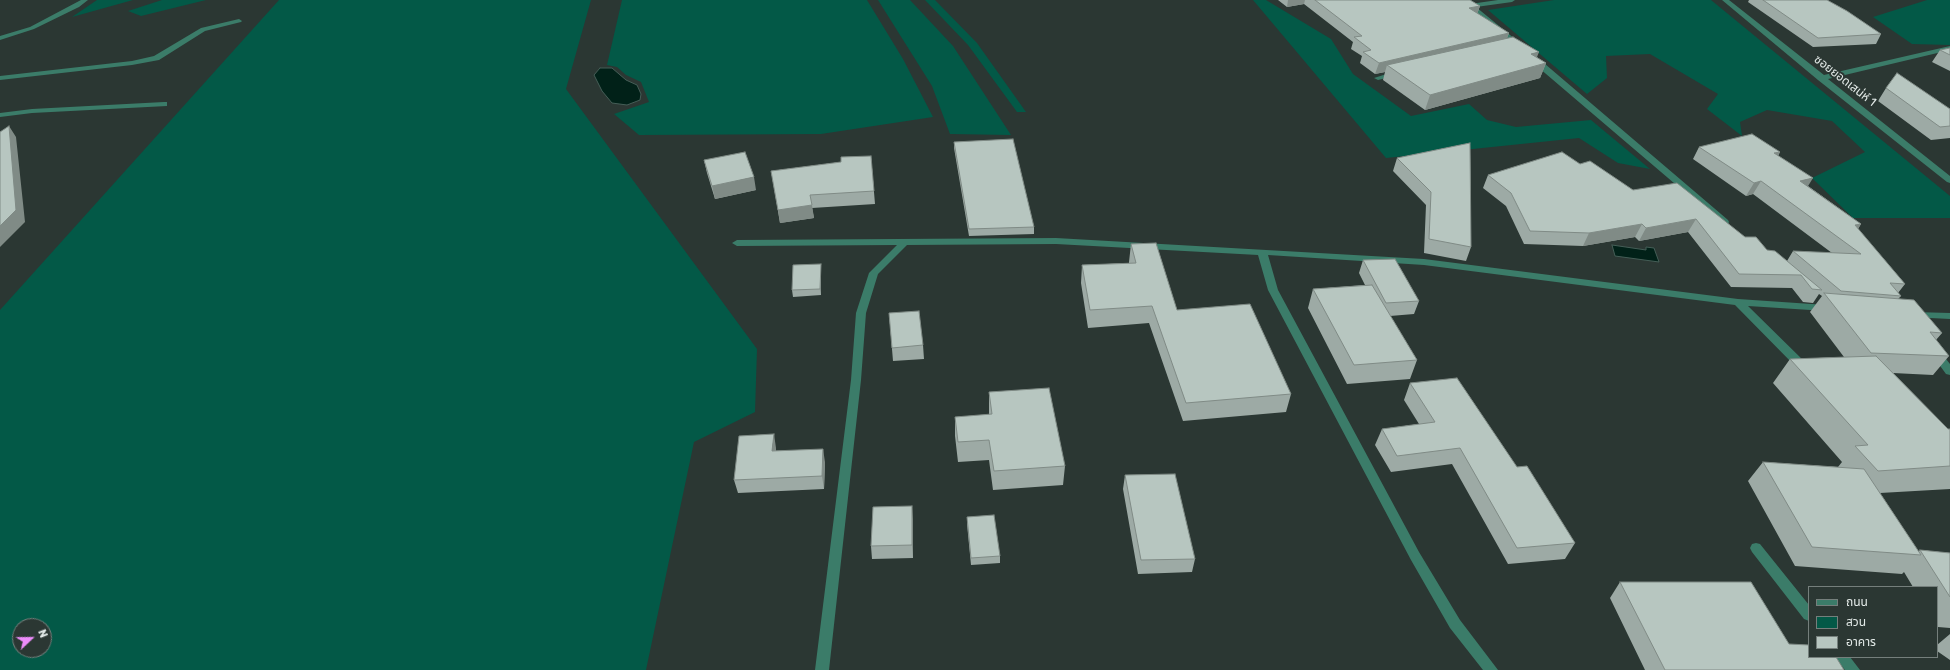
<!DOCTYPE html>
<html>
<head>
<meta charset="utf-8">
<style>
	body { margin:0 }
	#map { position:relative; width:1950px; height:670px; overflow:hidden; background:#2b3733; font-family:Rubik,"Noto Sans Thai",sans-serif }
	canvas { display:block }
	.legend { position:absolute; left:1808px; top:586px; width:130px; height:72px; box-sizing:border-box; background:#2b3733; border:1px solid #757f7c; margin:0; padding:5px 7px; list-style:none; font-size:12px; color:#e4ebe9 }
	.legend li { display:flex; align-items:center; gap:8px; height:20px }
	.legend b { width:20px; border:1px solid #757f7c }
	.north { position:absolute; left:12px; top:618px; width:40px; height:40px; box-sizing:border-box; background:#2b3733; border:1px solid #757f7c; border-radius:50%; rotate:68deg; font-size:11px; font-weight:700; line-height:16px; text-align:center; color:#e4ebe9 }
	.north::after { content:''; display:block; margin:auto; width:14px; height:18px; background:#ec8cfa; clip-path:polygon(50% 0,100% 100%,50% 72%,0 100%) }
</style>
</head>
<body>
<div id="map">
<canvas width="1950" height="670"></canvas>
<ul class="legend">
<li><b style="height:5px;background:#3b7c69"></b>ถนน</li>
<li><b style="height:11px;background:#035947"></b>สวน</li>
<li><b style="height:11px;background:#b7c6c0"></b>อาคาร</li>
</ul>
<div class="north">N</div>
</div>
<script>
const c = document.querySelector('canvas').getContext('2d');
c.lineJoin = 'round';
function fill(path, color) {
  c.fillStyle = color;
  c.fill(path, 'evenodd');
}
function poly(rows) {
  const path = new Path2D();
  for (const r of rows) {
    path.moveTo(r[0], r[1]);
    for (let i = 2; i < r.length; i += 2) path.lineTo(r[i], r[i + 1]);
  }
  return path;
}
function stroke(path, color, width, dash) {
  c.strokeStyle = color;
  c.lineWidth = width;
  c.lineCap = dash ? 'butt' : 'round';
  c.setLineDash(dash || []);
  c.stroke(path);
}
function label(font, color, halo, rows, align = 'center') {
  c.font = font + ' Rubik,"Noto Sans Thai",sans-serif';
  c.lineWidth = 4;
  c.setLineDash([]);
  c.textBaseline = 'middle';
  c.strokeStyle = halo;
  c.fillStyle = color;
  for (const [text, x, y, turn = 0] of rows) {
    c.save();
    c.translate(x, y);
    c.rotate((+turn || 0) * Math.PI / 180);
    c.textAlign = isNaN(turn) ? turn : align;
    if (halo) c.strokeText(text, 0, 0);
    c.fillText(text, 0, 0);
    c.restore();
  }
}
fill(poly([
	[97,0,133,0,72,17],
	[162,0,206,0,141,16,128,11],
	[279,0,591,0,566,89,757,349,755,412,694,442,646,670,0,670,0,310],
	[20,626,44,626,44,650,20,650],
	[622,0,867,0,903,59,933,117,821,134,639,135,614,114,649,102,641,82,626,75,617,67,607,65],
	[878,0,910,0,953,46,1011,135,950,134,932,86],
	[925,0,935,0,977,43,1026,112,1017,112,968,45],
	[1253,0,1266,0,1331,39,1353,74,1411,116,1469,104,1487,120,1516,127,1591,120,1650,169,1618,163,1579,138,1386,158],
	[1554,0,1711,0,1950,196,1950,218,1853,218,1812,178,1865,152,1832,121,1767,110,1740,122,1742,136,1707,109,1718,94,1650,54,1606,56,1607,78,1587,94,1488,10],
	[1927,0,1950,0,1950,45,1912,44,1873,17]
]), '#035947');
const water = poly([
	[600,68,612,68,626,80,637,85,641,94,640,100,627,105,612,103,602,91,594,75,600,68],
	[1612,245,1646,250,1646,247,1654,248,1659,262,1615,256,1612,245]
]);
fill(water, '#012118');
stroke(water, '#455e57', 1);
fill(poly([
	[81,0,88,0,79,7,34,29,0,40,0,36,30,27,81,0],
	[1498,0,1515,0,1512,2,1476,7,1521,44,1521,48,1515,48,1467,6,1470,4,1498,0],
	[1722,0,1729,0,1824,75,1950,46,1950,50,1828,79,1950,176,1950,183,1947,182,1818,80,1722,0],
	[239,19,242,21,241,22,205,31,159,60,132,65,0,80,0,76,132,61,154,56,201,28,239,19],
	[1532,58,1538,58,1728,220,1729,222,1728,224,1722,224,1532,62,1532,58],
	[1396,71,1400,73,1399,75,1378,80,1374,78,1396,71],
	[164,102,167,102,167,106,32,113,0,117,0,113,32,109,164,102],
	[1056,238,1424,259,1738,299,1826,305,1831,308,1826,311,1748,306,1807,364,1808,367,1803,371,1799,370,1735,305,1424,265,1268,255,1278,290,1419,552,1460,620,1498,670,1483,670,1450,628,1411,560,1268,290,1258,255,1056,244,907,245,878,274,866,313,861,380,829,670,815,670,851,380,856,313,869,273,897,245,737,246,732,243,737,240,1056,238],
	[1914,312,1950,313,1950,319,1911,317,1909,315,1911,313,1914,312],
	[1935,348,1939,350,1950,364,1950,375,1946,374,1930,352,1935,348],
	[1756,543,1760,544,1809,605,1809,621,1804,619,1752,552,1750,548,1752,544,1756,543],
	[1835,657,1850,657,1860,670,1845,670,1835,657]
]), '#3b7c69');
fill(poly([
	[1278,0,1470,0,1480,6,1477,14,1509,33,1507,38,1546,63,1540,78,1425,110,1383,80,1385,72,1375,74,1360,63,1362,56,1351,49,1353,42,1304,4,1287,7],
	[1749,0,1827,0,1881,34,1876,44,1813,47,1748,2],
	[1950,48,1950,71,1932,62,1940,50],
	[1886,88,1950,109,1950,138,1931,140,1878,101],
	[954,142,1034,227,1034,234,969,236,954,148],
	[1470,143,1471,247,1466,261,1424,253,1426,205,1393,171,1397,158],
	[1699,147,1780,152,1778,156,1808,186,1861,224,1858,229,1905,284,1898,293,1901,296,1898,299,1942,333,1936,340,1949,356,1933,375,1893,373,1948,429,1950,429,1950,489,1880,493,1918,552,1920,550,1950,553,1950,628,1938,627,1937,626,1937,587,1913,587,1904,572,1902,574,1795,566,1748,481,1763,462,1838,467,1842,462,1773,383,1790,359,1844,357,1810,312,1822,296,1819,294,1813,303,1803,302,1792,288,1731,287,1688,232,1639,241,1635,237,1583,246,1524,244,1506,206,1483,188,1488,175,1580,164,1633,190,1745,237,1767,250,1787,261,1793,251,1832,253,1753,194,1746,196,1693,159],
	[871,156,875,204,812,208,814,218,780,223,771,171,841,162],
	[704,160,756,190,715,199,707,173],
	[1131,244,1177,310,1291,394,1286,412,1183,421,1149,323,1088,328,1081,283,1082,265,1129,263,1129,262],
	[1363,260,1419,301,1414,314,1390,316,1417,360,1410,379,1347,384,1308,308,1313,289,1365,285,1359,273],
	[821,264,821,295,793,297,792,290],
	[889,313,923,345,924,359,893,361],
	[1410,383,1517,467,1575,543,1565,559,1508,564,1452,464,1391,472,1375,445,1382,429,1419,424,1404,400],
	[989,392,1065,466,1063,485,993,490,989,460,958,462,955,436,955,417,989,415],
	[776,448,776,451,825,462,824,489,738,493,734,480],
	[1125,475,1195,559,1192,572,1138,574,1123,489],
	[967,517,1000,556,1000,563,971,565,967,524],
	[913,519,913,558,872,559,871,546],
	[1620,582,1844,670,1645,670,1610,598],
	[1950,634,1950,660,1937,651,1937,645]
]), '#9daaa5');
fill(poly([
	[1288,0,1305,0,1304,4,1287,7],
	[1480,6,1476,17,1469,8],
	[1509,33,1505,44,1387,65,1385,72,1375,74,1379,63],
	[1539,52,1533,67,1546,63,1540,78,1425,110,1430,95,1531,54],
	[9,126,16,137,25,222,0,247,0,226],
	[1780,152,1772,165,1774,153],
	[754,177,756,190,715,199,712,186],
	[1813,178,1805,191,1800,181],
	[1761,181,1753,194,1746,196,1754,183],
	[812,205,814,218,780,223,778,210],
	[1696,219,1688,232,1639,241,1646,228],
	[1642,224,1635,237,1583,246,1589,233],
	[1861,224,1852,237,1855,225],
	[821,264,821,295,820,289],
	[774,434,776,448,775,465,772,451],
	[823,449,825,462,824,489,822,476],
	[912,506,913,519,913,558,912,545]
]), '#808b86');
const building = poly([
	[1315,0,1470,0,1480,6,1469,8,1509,33,1379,63,1363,52,1371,50,1354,37,1362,36,1315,0],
	[1763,0,1827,0,1847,11,1881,34,1818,38,1763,0],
	[1513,37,1539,52,1531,54,1546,63,1430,95,1387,65,1513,37],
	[1950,48,1950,55,1940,50,1950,48],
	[1897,73,1950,109,1950,126,1940,127,1886,88,1897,73],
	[9,126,16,210,0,226,0,132,9,126],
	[1752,134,1780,152,1774,153,1813,178,1800,181,1861,224,1855,225,1905,284,1890,283,1901,296,1841,291,1793,251,1861,254,1761,181,1754,183,1699,147,1752,134],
	[1013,139,1034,227,969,229,954,142,1013,139],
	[1470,143,1471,247,1429,239,1431,192,1397,158,1470,143],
	[745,152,754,177,712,186,704,160,745,152],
	[1562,152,1580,164,1590,161,1633,190,1677,183,1745,237,1756,237,1767,250,1775,251,1822,290,1812,289,1801,275,1739,274,1696,219,1646,228,1642,224,1589,233,1530,231,1511,193,1488,175,1562,152],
	[871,156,874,191,810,195,812,205,778,210,771,171,841,162,841,157,871,156],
	[1156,243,1177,310,1250,304,1291,394,1186,403,1152,306,1090,310,1082,265,1136,263,1131,244,1156,243],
	[1395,259,1419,301,1386,303,1363,260,1395,259],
	[821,264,820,289,792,290,793,265,821,264],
	[1372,285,1417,360,1354,365,1313,289,1372,285],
	[1824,293,1914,300,1942,333,1930,332,1949,356,1871,353,1824,293],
	[919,311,923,345,892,348,889,313,919,311],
	[1876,356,1948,429,1950,429,1950,466,1878,471,1855,446,1868,445,1790,359,1876,356],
	[1457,378,1517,467,1527,466,1575,543,1517,548,1460,448,1397,456,1382,429,1435,422,1410,383,1457,378],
	[1049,388,1065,466,994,471,989,440,958,442,955,417,992,414,989,392,1049,388],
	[774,434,772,451,823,449,822,476,734,480,739,436,774,434],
	[1763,462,1864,469,1921,555,1812,547,1763,462],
	[1175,474,1195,559,1141,560,1125,475,1175,474],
	[912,506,912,545,871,546,873,507,912,506],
	[994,515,1000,556,971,558,967,517,994,515],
	[1920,550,1950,553,1950,597,1920,550],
	[1620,582,1751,582,1789,644,1809,645,1809,657,1836,657,1844,670,1665,670,1620,582]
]);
fill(building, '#b7c6c0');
stroke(building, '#808b86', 1);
label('12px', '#e4ebe9', '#2b3733', [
	["ซอยยอดเสน่ห์ 1",1845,81,38]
]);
</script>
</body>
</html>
